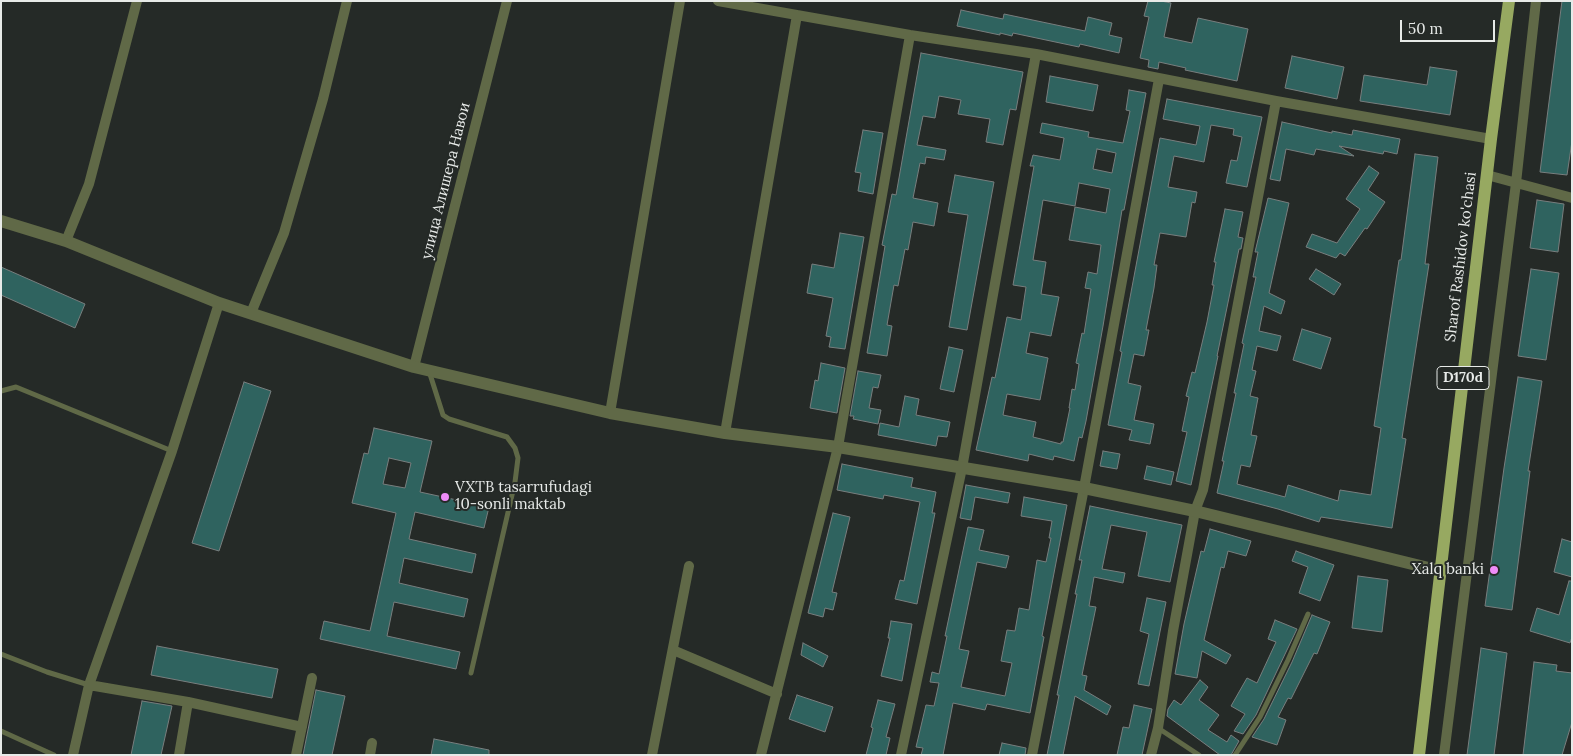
<!DOCTYPE html>
<html>
<head>
<meta charset="utf-8">
<style>
	body { margin:0 }
	#map { position:relative; width:1573px; height:756px; overflow:hidden; background:#252a27; font-family:Lora,serif }
	canvas { display:block }
	.frame { position:absolute; inset:0; border:2px solid #e7eae8; pointer-events:none }
	.scale { position:absolute; left:1400px; top:20px; width:95px; height:22px; box-sizing:border-box; border:2px solid #e7eae8; border-top:0; padding-left:6px; font-size:15px; line-height:18px; white-space:nowrap; color:#e7eae8; -webkit-text-stroke:4px #252a27; paint-order:stroke }
</style>
</head>
<body>
<div id="map">
<canvas width="1573" height="756"></canvas>
<div class="frame"></div>
<div class="scale">50 m</div>
</div>
<script>
const c = document.querySelector('canvas').getContext('2d');
c.lineJoin = 'round';
function fill(path, color) {
  c.fillStyle = color;
  c.fill(path, 'evenodd');
}
function poly(rows) {
  const path = new Path2D();
  for (const r of rows) {
    path.moveTo(r[0], r[1]);
    for (let i = 2; i < r.length; i += 2) path.lineTo(r[i], r[i + 1]);
  }
  return path;
}
function stroke(path, color, width, dash) {
  c.strokeStyle = color;
  c.lineWidth = width;
  c.lineCap = dash ? 'butt' : 'round';
  c.setLineDash(dash || []);
  c.stroke(path);
}
function label(font, color, halo, rows, align = 'center') {
  c.font = font + ' Lora,serif';
  c.lineWidth = 4;
  c.setLineDash([]);
  c.textBaseline = 'middle';
  c.strokeStyle = halo;
  c.fillStyle = color;
  for (const [text, x, y, turn = 0] of rows) {
    c.save();
    c.translate(x, y);
    c.rotate((+turn || 0) * Math.PI / 180);
    c.textAlign = isNaN(turn) ? turn : align;
    if (halo) c.strokeText(text, 0, 0);
    c.fillText(text, 0, 0);
    c.restore();
  }
}
const building = poly([
	[1148,1,1161,1,1171,3,1164,37,1192,43,1198,18,1248,29,1237,81,1185,70,1186,68,1159,62,1158,69,1148,67,1149,60,1140,58,1149,17,1144,16,1148,1],
	[1562,1,1572,1,1572,141,1567,175,1540,172,1562,1],
	[961,10,1003,19,1004,14,1085,31,1088,17,1112,23,1109,35,1122,38,1119,53,1080,44,1079,47,1013,33,1012,36,1000,33,1000,35,957,26,961,10],
	[921,53,1023,72,1016,110,1010,109,1003,145,986,142,990,119,958,114,961,100,939,96,935,118,923,116,917,145,946,150,944,160,926,157,925,164,920,163,913,198,938,203,934,226,913,222,908,250,905,249,898,286,894,285,887,325,892,326,887,356,867,353,885,246,882,245,892,194,896,195,921,53],
	[1292,56,1344,67,1337,99,1285,88,1292,56],
	[1430,67,1457,71,1450,115,1360,101,1364,75,1427,85,1430,67],
	[1050,76,1098,85,1093,111,1046,102,1050,76],
	[1129,90,1146,93,1124,210,1122,210,1103,326,1086,421,1082,438,1079,437,1074,461,1054,456,1053,460,1029,454,1028,461,976,450,992,377,995,378,1007,317,1021,320,1026,287,1013,285,1034,166,1030,166,1033,155,1060,160,1064,138,1040,133,1042,123,1089,132,1088,137,1123,143,1130,111,1126,110,1129,90],
	[1097,149,1116,153,1112,173,1093,169,1097,149],
	[1079,183,1110,189,1106,213,1075,207,1069,240,1101,245,1097,274,1088,272,1085,288,1091,289,1084,334,1082,333,1076,363,1079,364,1075,390,1072,389,1069,408,1070,408,1063,442,1061,442,1061,444,1033,437,1036,422,1003,415,1007,394,1040,400,1048,358,1026,353,1030,332,1051,336,1059,297,1041,294,1046,262,1033,260,1043,200,1075,206,1079,183],
	[1167,99,1262,117,1247,187,1226,183,1231,160,1237,161,1242,137,1233,135,1234,129,1211,125,1204,162,1174,156,1168,187,1197,192,1195,203,1192,202,1186,237,1160,233,1154,265,1157,265,1154,288,1146,330,1149,330,1144,356,1134,354,1128,383,1141,386,1134,420,1154,424,1150,444,1129,440,1132,430,1108,425,1122,352,1120,351,1160,138,1196,145,1200,126,1163,119,1167,99],
	[1282,122,1332,133,1332,131,1352,135,1353,130,1400,139,1397,154,1384,151,1383,154,1339,146,1354,156,1316,149,1314,155,1286,149,1280,181,1270,179,1282,122],
	[863,130,883,133,873,194,858,191,861,173,855,172,863,130],
	[1415,154,1438,157,1425,264,1429,264,1402,438,1406,439,1392,528,1321,517,1319,522,1278,509,1217,493,1224,461,1222,461,1236,393,1234,393,1244,344,1242,343,1256,277,1253,277,1258,252,1255,252,1268,198,1289,203,1269,293,1285,301,1281,314,1264,306,1259,331,1281,336,1277,351,1257,346,1252,370,1256,371,1250,396,1258,398,1251,435,1257,436,1250,467,1241,465,1237,484,1285,497,1288,485,1338,501,1340,490,1371,495,1381,428,1374,426,1399,260,1401,260,1415,154],
	[1369,166,1379,173,1368,190,1385,202,1367,229,1365,228,1345,256,1340,253,1336,258,1306,247,1312,234,1337,243,1360,209,1346,199,1369,166],
	[955,175,994,182,967,330,949,327,968,215,948,212,955,175],
	[1537,200,1564,204,1558,252,1530,248,1537,200],
	[1225,209,1243,212,1238,237,1243,238,1241,249,1239,249,1217,356,1218,356,1191,485,1176,481,1187,432,1182,431,1189,397,1186,396,1192,372,1195,373,1207,322,1214,285,1212,285,1216,262,1214,262,1225,209],
	[840,233,864,237,845,349,829,347,831,337,826,336,833,298,807,293,812,264,834,268,840,233],
	[1,267,85,304,75,328,1,295,1,267],
	[1316,269,1341,284,1334,295,1309,279,1316,269],
	[1531,269,1559,273,1546,360,1518,356,1531,269],
	[1302,329,1331,338,1321,369,1293,360,1302,329],
	[949,347,963,350,954,392,940,389,949,347],
	[821,363,845,368,837,413,810,408,815,380,818,381,821,363],
	[858,371,881,375,878,388,873,387,869,408,881,410,878,424,853,419,854,416,850,416,858,371],
	[1518,377,1542,381,1528,471,1530,471,1512,610,1485,606,1504,468,1518,377],
	[244,382,271,391,219,551,192,543,244,382],
	[905,396,919,399,916,415,950,422,947,437,938,436,936,446,878,435,880,423,899,427,905,396],
	[374,428,432,441,420,492,489,507,484,528,415,512,409,539,476,554,472,573,404,558,399,583,468,599,464,617,394,602,387,636,460,652,456,669,320,639,324,621,370,631,396,513,352,503,364,453,368,454,374,428],
	[389,458,411,463,405,488,383,484,389,458],
	[1103,451,1120,454,1117,469,1100,466,1103,451],
	[842,464,913,478,911,487,936,492,932,513,935,513,917,604,895,599,900,580,904,581,920,502,884,495,883,499,837,490,842,464],
	[1147,466,1174,472,1171,485,1144,479,1147,466],
	[966,485,1010,493,1008,503,975,497,971,520,960,518,966,485],
	[1024,497,1067,505,1042,636,1044,637,1030,713,987,704,985,710,953,703,943,755,921,755,923,748,916,747,926,705,934,706,939,683,930,682,932,672,939,674,947,636,945,636,968,527,984,530,979,550,1009,556,1006,568,977,562,959,649,969,651,961,687,1005,696,1012,663,1001,661,1007,630,1015,631,1019,608,1029,610,1037,560,1046,562,1051,538,1049,538,1052,521,1021,516,1024,497],
	[1090,506,1182,525,1170,582,1138,576,1147,532,1111,525,1102,569,1125,573,1123,583,1094,577,1089,606,1096,607,1082,675,1087,676,1084,690,1111,706,1107,715,1075,696,1063,755,1047,755,1059,695,1057,695,1077,594,1075,594,1082,560,1079,560,1090,506],
	[833,513,850,517,832,592,837,593,833,610,825,608,823,617,808,613,833,513],
	[1210,529,1251,541,1246,556,1228,551,1224,568,1221,567,1204,640,1231,655,1226,664,1202,651,1197,678,1175,674,1184,624,1201,551,1204,552,1210,529],
	[1562,539,1572,542,1572,577,1554,572,1562,539],
	[1296,551,1334,565,1320,601,1299,593,1308,567,1292,561,1296,551],
	[1358,576,1388,580,1382,632,1352,628,1358,576],
	[1569,581,1572,581,1572,637,1570,643,1530,631,1537,608,1559,615,1569,581],
	[1147,598,1166,602,1149,686,1138,684,1149,634,1140,631,1147,598],
	[1312,615,1330,622,1317,654,1314,653,1291,699,1288,698,1278,717,1286,720,1277,745,1252,737,1264,719,1292,662,1312,615],
	[1275,620,1297,629,1256,715,1243,734,1234,731,1245,714,1231,706,1247,678,1257,683,1276,642,1268,639,1275,620],
	[891,621,912,624,902,681,881,676,890,638,888,638,891,621],
	[803,643,828,656,823,667,801,655,803,643],
	[157,646,278,669,272,698,151,675,157,646],
	[1481,648,1507,653,1494,755,1467,755,1481,648],
	[1534,662,1557,665,1556,671,1572,673,1572,722,1562,755,1523,755,1534,662],
	[1200,680,1208,687,1199,700,1219,715,1208,730,1227,742,1231,735,1239,741,1231,755,1220,755,1167,716,1168,709,1174,700,1181,705,1200,680],
	[316,690,345,696,332,755,303,755,316,690],
	[797,695,833,707,825,732,789,719,797,695],
	[878,700,895,704,886,737,890,738,886,755,866,755,873,728,871,727,878,700],
	[142,701,172,706,161,755,131,755,142,701],
	[1134,705,1152,709,1142,755,1117,755,1123,727,1129,728,1134,705],
	[434,739,489,750,489,755,431,755,434,739],
	[1002,743,1026,748,1025,755,999,755,1002,743]
]);
fill(building, '#2f635f');
stroke(building, '#787e7e', 1);
stroke(poly([
	[429,371,443,415,449,419,507,437,515,448,518,458,515,482,471,673],
	[1,391,16,387,172,451],
	[1,654,47,672,89,685],
	[1158,728,1199,755],
	[1,731,54,755],
	[1235,755,1260,717,1288,660,1308,614]
]), '#606947', 5);
stroke(poly([
	[718,1,910,35,1036,54,1276,101,1491,139],
	[1487,175,1572,198],
	[66,241,89,184,137,1],
	[251,313,284,233,323,99,347,1],
	[414,367,507,1],
	[610,413,680,1],
	[725,433,797,15],
	[673,650,777,694],
	[89,685,188,702,302,727],
	[73,755,89,685,172,451,219,303],
	[179,755,188,702],
	[296,755,312,678],
	[370,755,372,743],
	[652,755,689,566],
	[761,755,838,447,910,35],
	[901,755,962,468,1036,54],
	[1032,755,1084,488,1159,79],
	[1151,755,1158,728,1173,631,1195,511,1203,490,1276,101],
	[1444,755,1516,183,1536,1]
]), '#606947', 10);
stroke(poly([
	[1,221,66,241,219,303,414,367,610,413,725,433,838,447,1084,488,1195,511,1441,571]
]), '#606947', 12);
stroke(poly([
	[1419,755,1491,139,1509,1]
]), '#97a961', 12);
for (const [x, y, r, color] of [
	[445,497,5,"#ee8cf8"],
	[1494,570,5,"#ee8cf8"]
]) {
  const dot = new Path2D();
  dot.arc(x, y, r, 0, 2 * Math.PI);
  c.fillStyle = color;
  c.fill(dot);
  stroke(dot, '#252a27', 2);
}
for (const [x, y, w] of [
	[1463,378,52]
]) {
  const box = new Path2D();
  box.roundRect(x - w / 2, y - 11.5, w, 23, 4);
  c.fillStyle = '#252a27';
  c.fill(box);
  stroke(box, '#e7eae8', 1);
}
label('bold 14px', '#e7eae8', null, [
	["D170d",1463,378]
]);
label('15px', '#e7eae8', '#252a27', [
	["улица Алишера Навои",446,181,-76],
	["Sharof Rashidov ko'chasi",1461,257,-83]
]);
label('15px', '#e7eae8', '#252a27', [
	["VXTB tasarrufudagi",455,488],
	["10-sonli maktab",455,505],
	["Xalq banki",1484,570,"right"]
], 'left');
</script>
</body>
</html>
